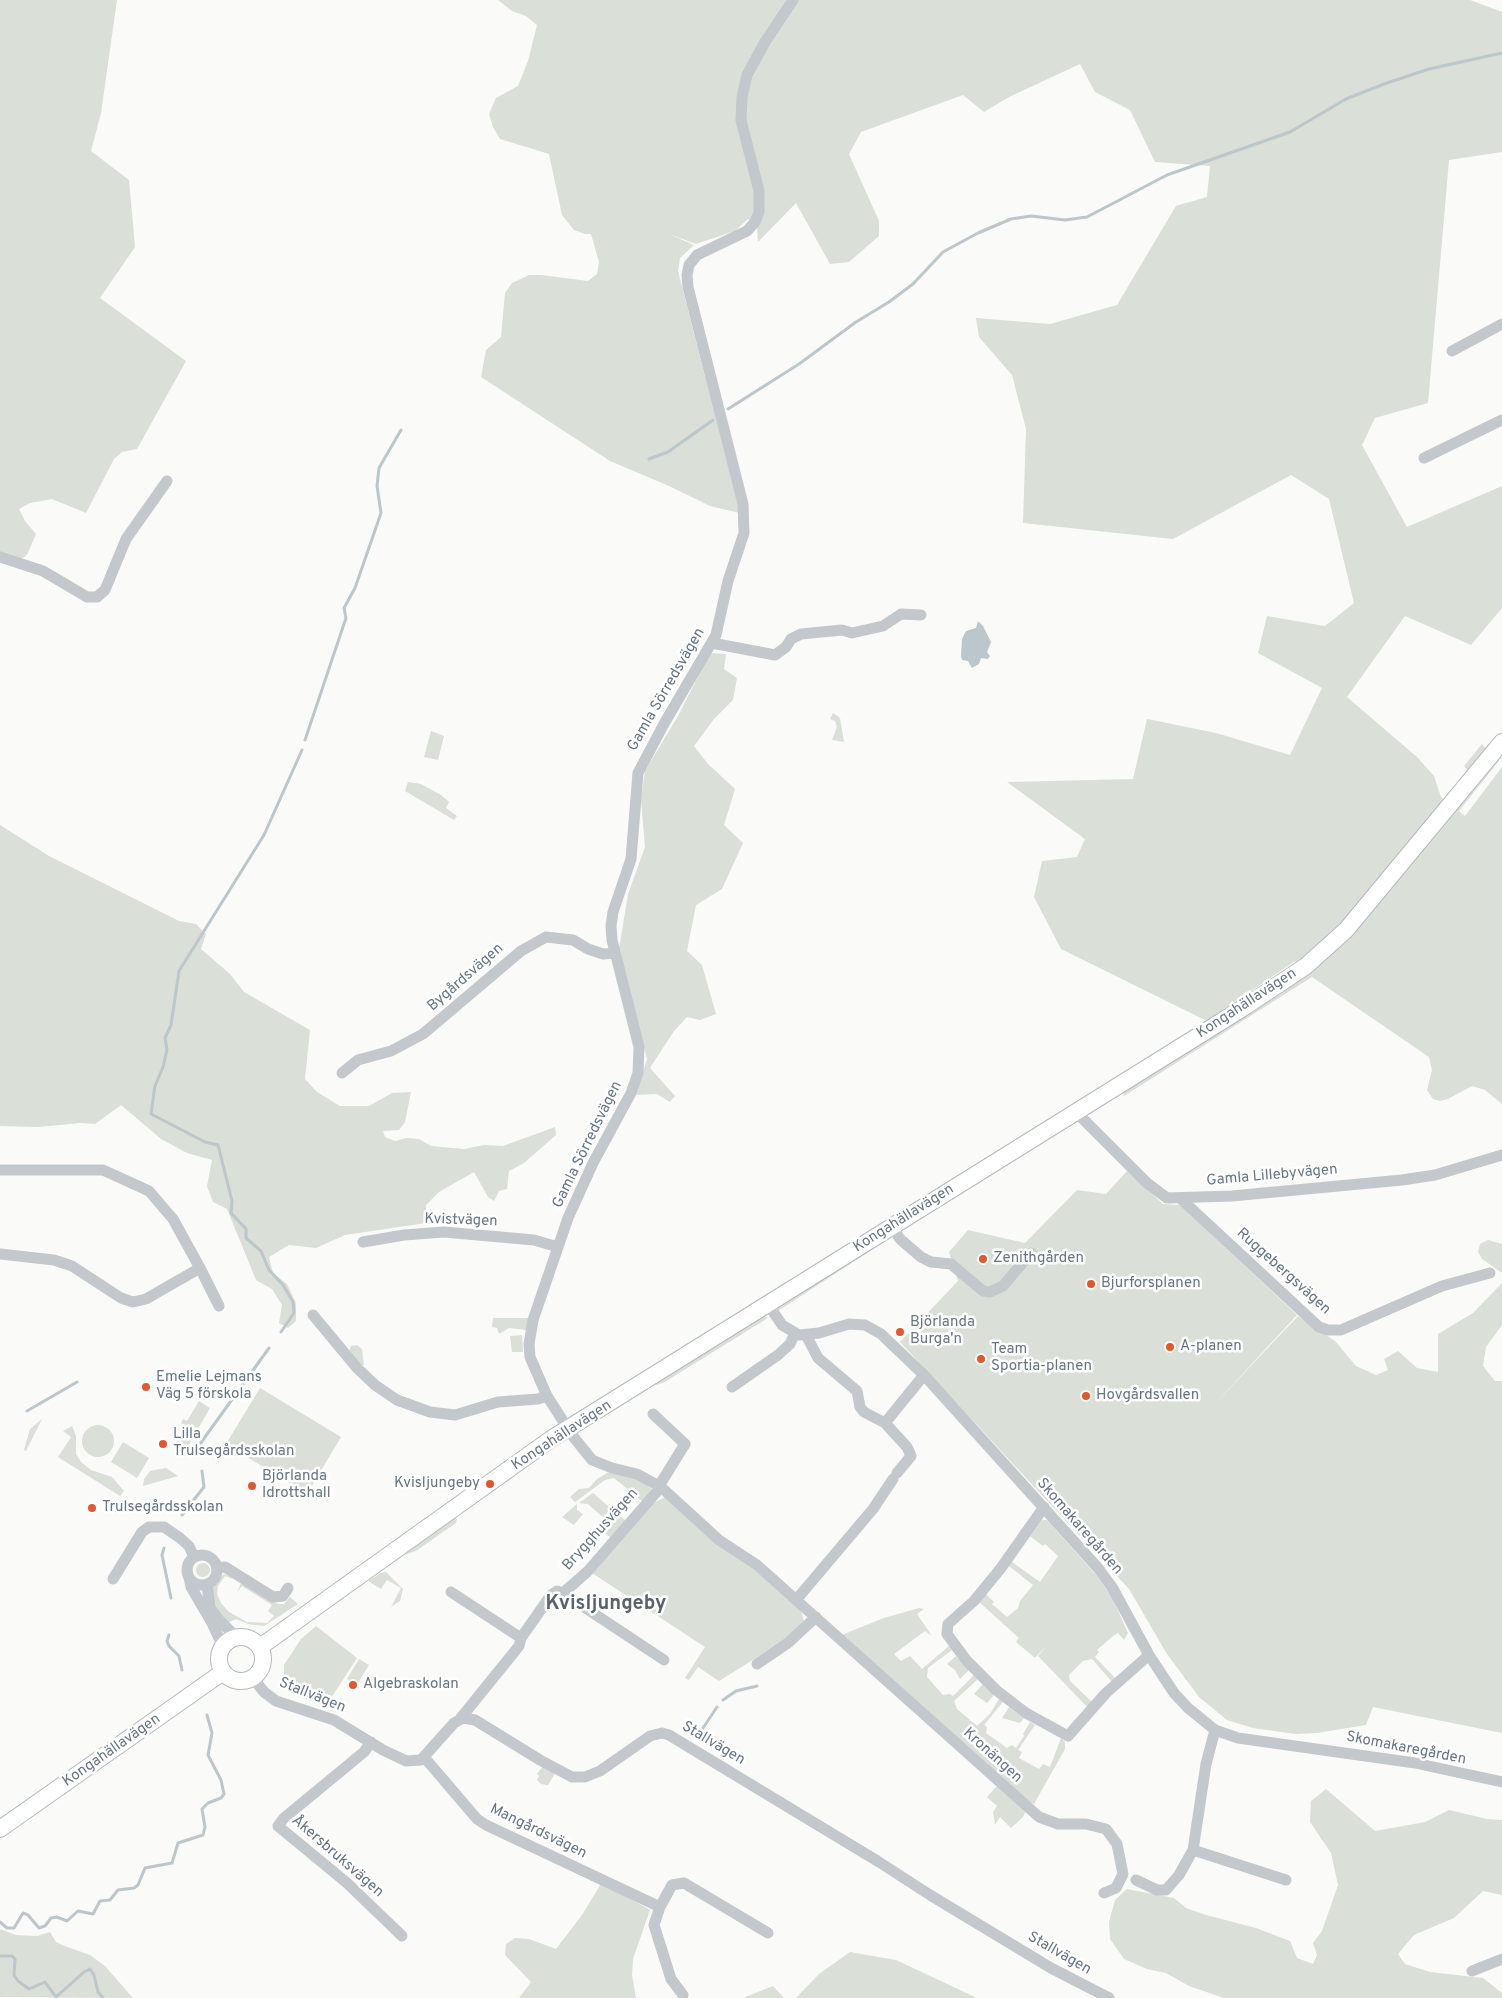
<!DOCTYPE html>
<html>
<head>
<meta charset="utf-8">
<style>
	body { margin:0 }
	canvas { display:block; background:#fafaf8 }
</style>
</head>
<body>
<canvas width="1502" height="1998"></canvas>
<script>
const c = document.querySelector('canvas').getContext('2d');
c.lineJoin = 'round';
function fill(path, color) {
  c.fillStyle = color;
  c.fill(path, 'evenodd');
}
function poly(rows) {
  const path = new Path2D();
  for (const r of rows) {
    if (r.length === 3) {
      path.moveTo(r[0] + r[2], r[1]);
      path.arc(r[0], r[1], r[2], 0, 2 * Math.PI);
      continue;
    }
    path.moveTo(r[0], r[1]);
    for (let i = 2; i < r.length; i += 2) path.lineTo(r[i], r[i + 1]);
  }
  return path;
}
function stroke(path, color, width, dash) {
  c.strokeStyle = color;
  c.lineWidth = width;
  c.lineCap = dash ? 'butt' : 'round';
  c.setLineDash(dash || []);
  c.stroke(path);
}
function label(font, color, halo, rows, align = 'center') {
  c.font = font + ' Overpass,sans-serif';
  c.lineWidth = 5;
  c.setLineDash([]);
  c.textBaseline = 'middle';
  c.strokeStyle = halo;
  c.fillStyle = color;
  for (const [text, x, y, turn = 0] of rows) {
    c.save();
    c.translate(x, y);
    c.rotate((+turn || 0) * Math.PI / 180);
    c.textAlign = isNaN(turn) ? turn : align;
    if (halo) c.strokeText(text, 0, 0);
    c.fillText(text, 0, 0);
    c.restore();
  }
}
fill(poly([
	[0,0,117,0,101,113,91,151,129,180,135,247,100,298,186,361,137,449,122,452,114,459,86,513,52,499,30,503,19,509,25,521,36,534,27,555,21,559,0,552],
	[498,0,1470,0,1502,12,1502,152,1449,160,1428,403,1375,418,1362,445,1407,527,1502,486,1502,608,1471,645,1405,616,1347,697,1417,757,1434,776,1441,797,1453,807,1502,750,1502,757,1459,811,1465,816,1502,767,1502,1104,1485,1090,1472,1086,1448,1099,1440,1101,1433,1099,1427,1090,1432,1070,1429,1057,1312,977,1124,1096,1123,1092,1306,971,1295,961,1207,1021,1061,949,1034,897,1042,861,1077,857,1085,839,1007,782,1133,779,1147,719,1216,733,1290,755,1322,688,1258,653,1267,616,1325,626,1354,603,1329,499,1291,475,1173,539,1023,523,1026,429,1012,375,979,337,976,318,1050,324,1117,305,1176,206,1207,197,1210,166,1155,162,1130,110,1095,92,1080,64,1009,97,984,112,963,95,861,132,849,154,879,221,879,236,849,262,830,264,796,203,758,242,757,226,748,219,735,231,696,244,669,234,694,245,680,258,678,271,740,513,710,506,669,486,610,461,481,377,486,350,501,337,505,293,512,283,529,275,541,275,588,281,597,274,599,262,591,234,585,234,574,230,562,215,549,154,500,139,493,127,489,114,496,98,518,86,528,61,537,25,526,16,512,11],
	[710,653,726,654,724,669,737,678,733,700,714,719,694,746,708,764,735,789,724,825,743,843,722,889,696,905,687,951,702,965,716,1014,700,1020,687,1017,674,1031,650,1068,675,1096,670,1102,657,1094,636,1095,647,1059,619,949,628,894,645,847,641,799,645,771,678,716],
	[833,713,840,718,844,742,832,740,837,727,835,721,830,719],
	[431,731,444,736,438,760,424,757],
	[1482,744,1486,749,1468,771,1464,766],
	[408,782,421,784,441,795,449,802,446,808,457,816,454,820,405,791],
	[0,825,49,856,179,921,196,924,206,934,201,949,230,974,244,992,310,1030,305,1079,317,1092,340,1106,369,1106,392,1093,411,1092,405,1122,399,1130,383,1131,385,1137,395,1141,407,1138,419,1139,431,1146,464,1149,484,1145,503,1146,555,1127,556,1135,524,1163,509,1171,507,1189,499,1191,494,1201,488,1197,474,1172,439,1192,426,1205,426,1223,345,1235,316,1248,289,1245,269,1257,273,1273,287,1284,296,1303,296,1321,288,1328,279,1323,282,1305,272,1289,256,1280,227,1209,213,1202,207,1186,212,1160,187,1153,161,1139,121,1105,95,1124,80,1123,38,1127,0,1126],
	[1127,1171,1163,1204,1180,1205,1297,1315,1212,1407,1298,1316,1335,1341,1356,1366,1376,1375,1388,1370,1384,1359,1398,1351,1417,1368,1438,1372,1438,1334,1473,1313,1502,1283,1502,1325,1486,1347,1483,1366,1495,1381,1502,1381,1502,1733,1373,1707,1366,1725,1317,1733,1296,1734,1253,1728,1227,1720,1199,1697,1167,1654,1129,1589,900,1342,958,1281,949,1252,968,1230,1025,1243,1077,1190,1106,1194],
	[889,1237,890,1238,778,1311,777,1307],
	[1488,1240,1502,1244,1502,1273,1482,1259,1478,1252,1480,1244],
	[762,1315,768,1318,663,1383,645,1388],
	[493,1318,529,1318,526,1330,509,1328,499,1334,497,1328,492,1327],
	[522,1335,523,1352,512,1352,510,1336],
	[357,1345,362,1349,364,1365,361,1365,349,1351,351,1346],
	[260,1388,341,1437,307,1494,226,1444],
	[199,1401,210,1408,186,1450,177,1444,187,1427,181,1423,183,1419,187,1421],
	[42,1419,26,1451,24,1450,30,1429],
	[98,1441,16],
	[72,1426,76,1436,76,1454,81,1462,91,1470,112,1477,124,1491,120,1496,58,1457,71,1437,63,1431],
	[123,1442,149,1458,137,1478,111,1462],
	[166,1468,178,1476,143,1486,144,1479,150,1471],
	[609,1472,637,1477,652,1489,643,1502,614,1478,605,1480,575,1502,570,1497,579,1489,589,1488,597,1479],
	[593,1493,615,1512,608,1522,588,1504,579,1503],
	[665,1497,800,1607,804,1621,796,1633,719,1681,698,1667,689,1680,685,1678,705,1647,592,1573,650,1505],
	[577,1504,577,1510,583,1514,574,1525,562,1517],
	[618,1514,626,1521,612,1538,604,1533],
	[454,1518,457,1519,456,1523,416,1551,398,1557],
	[1042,1520,1047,1520,1097,1576,1111,1595,1128,1633,1124,1640,1118,1633,1113,1636,1097,1650,1099,1652,1095,1657,1115,1678,1112,1682,1092,1659,1083,1661,1069,1675,1070,1681,1093,1703,1089,1709,1038,1656,1047,1645,1035,1658,1016,1642,1019,1638,978,1601,986,1594,994,1602,992,1604,1007,1617,1018,1608,1020,1601,1033,1585,1009,1566,1012,1562,1040,1582,1058,1556,1045,1544,1043,1546,1030,1536],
	[203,1570,7],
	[386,1572,403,1589,400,1601,391,1607,401,1588,387,1580,381,1589,368,1581,381,1573],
	[224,1574,232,1577,233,1579,225,1576,218,1586,217,1594,221,1603,229,1612,247,1622,267,1623,274,1616,268,1611,272,1605,242,1586,237,1592,241,1583,278,1604,284,1604,290,1597,298,1604,264,1626,248,1624,236,1619,227,1623,215,1612,212,1590,217,1580],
	[919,1608,924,1609,917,1614,932,1636,925,1631,894,1654,901,1661,910,1656,922,1669,949,1646,952,1650,928,1668,927,1677,943,1695,950,1694,953,1696,974,1675,978,1679,954,1701,957,1709,977,1726,990,1714,999,1699,1003,1702,984,1725,987,1727,986,1733,1007,1748,1012,1745,1016,1748,1024,1736,1023,1734,1030,1722,1035,1725,1018,1750,1022,1752,1019,1758,1039,1769,1043,1764,1050,1767,1061,1738,1065,1742,1065,1749,1034,1804,1018,1797,839,1636,884,1618],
	[316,1626,357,1658,326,1706,297,1696,284,1689,284,1665,301,1639],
	[956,1656,969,1670,960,1679,955,1670,947,1664],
	[359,1659,369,1665,357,1685,347,1679],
	[983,1684,994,1695,987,1703,974,1694],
	[1009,1707,1024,1718,1020,1723,1002,1718],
	[544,1765,556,1772,548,1785,541,1784,537,1780,539,1776,537,1774],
	[997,1786,1025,1812,1023,1817,1011,1828,1000,1817,995,1825,993,1812,997,1806,987,1797],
	[1326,1789,1375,1831,1425,1822,1449,1810,1487,1819,1502,1820,1502,1895,1483,1891,1454,1918,1414,1935,1398,1954,1405,1964,1430,1972,1483,1978,1502,1993,1502,1998,1224,1998,1189,1986,1166,1973,1147,1969,1124,1959,1110,1939,1109,1922,1115,1900,1127,1889,1174,1898,1186,1908,1206,1915,1256,1928,1290,1941,1297,1958,1313,1964,1317,1955,1313,1943,1322,1931,1338,1885,1331,1853,1310,1822,1311,1801],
	[602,1882,650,1910,633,1959,632,1975,636,1998,519,1998,531,1982,505,1955,506,1944,515,1938,529,1939,556,1949,582,1915],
	[0,1929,16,1935,37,1936,50,1932,56,1942,62,1945,90,1955,105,1966,133,1998,0,1997],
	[850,1952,896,1960,977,1998,796,1998,819,1974],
	[773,1986,784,1998,743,1998,745,1997]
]), '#dadfd7');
fill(poly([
	[978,621,983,626,991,642,987,652,990,656,988,659,981,658,979,664,972,668,968,661,962,660,961,656,962,639,966,631,976,628]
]), '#bbc7cb');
stroke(poly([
	[728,409,799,364,856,322,889,302,913,284,943,252,978,233,1011,219,1031,216,1065,220,1087,217,1167,175,1290,132,1346,99,1384,84,1429,69,1502,53],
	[649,459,668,452,713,420],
	[305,740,346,618,344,608,355,588,381,513,377,486,379,468,401,430],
	[281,1332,294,1313,293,1302,283,1285,269,1270,261,1251,246,1238,246,1229,231,1213,232,1201,218,1145,205,1142,151,1114,155,1086,163,1067,167,1050,165,1038,171,1025,179,971,264,835,302,750],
	[27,1411,77,1382],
	[198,1451,200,1444,269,1348],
	[182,1515,204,1487,202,1471],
	[164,1548,162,1555,171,1598],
	[169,1635,167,1641,169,1646,179,1656,182,1670],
	[723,1700,736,1691,757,1686],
	[697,1737,717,1707],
	[0,1922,7,1928,14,1928,23,1913,28,1915,39,1928,45,1926,51,1918,57,1917,67,1921,78,1911,93,1914,100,1901,110,1900,118,1890,134,1888,138,1885,145,1868,172,1863,178,1843,203,1835,205,1827,202,1809,208,1803,221,1798,224,1794,221,1780,208,1755,212,1733,207,1715],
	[0,1956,12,1956,15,1959,14,1975,18,1981,29,1989,45,1982,56,1997,84,1972,90,1969,94,1975,98,1992,103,1998]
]), '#bbc7cb', 3);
const secondary = poly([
	[241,1659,22],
	[260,1647,551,1439,1243,1008,1306,966,1346,930,1502,742],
	[0,1829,223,1672]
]);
stroke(secondary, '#b3babf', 18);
stroke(poly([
	[793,0,765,42,747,75,742,97,741,120,759,191,759,212,755,222,747,231,697,255,689,265,687,275,688,287,743,504,744,533,728,581,716,635,665,722,638,773,631,859,613,912,611,926,612,940,639,1047,638,1073,631,1093,593,1163,568,1218,533,1320,529,1344,530,1357,547,1396,572,1435,592,1460,612,1468,637,1474,661,1487,719,1540,757,1565,1039,1817,1058,1824,1086,1824,1106,1829,1117,1844,1123,1874,1116,1888,1104,1893],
	[1452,351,1502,324],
	[1424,458,1502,420],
	[0,557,43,571,87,597,97,597,105,590,126,539,167,481],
	[712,643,775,655,786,647,791,639,801,634,842,630,852,633,883,626,901,614,921,615],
	[342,1073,358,1060,391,1051,423,1034,521,951,546,937,573,940,588,949,603,954,615,953],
	[1076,1112,1147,1183,1167,1198,1232,1196,1402,1180,1435,1175,1502,1155],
	[0,1170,103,1170,149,1191,173,1219,200,1268,146,1299,133,1302,121,1298,72,1266,54,1260,0,1254],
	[1181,1199,1319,1327,1328,1330,1341,1330,1442,1286,1490,1273],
	[892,1227,900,1239,921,1257,931,1262,951,1264,983,1291,990,1292,1003,1286,1031,1253],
	[363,1242,404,1235,444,1232,534,1240,558,1247],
	[200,1268,219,1306],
	[768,1304,782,1325,799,1335,819,1333,849,1324,865,1325,881,1334,924,1375,1098,1568,1112,1587,1149,1655,1174,1693,1188,1708,1215,1730,1238,1738,1415,1763,1502,1782],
	[313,1315,357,1368,375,1385,397,1400,430,1412,455,1415,498,1402,538,1399,547,1396],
	[806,1335,818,1358,857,1391,860,1407,864,1412,885,1423,907,1447,911,1456,897,1473],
	[732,1387,778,1355,790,1344,795,1333],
	[653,1414,685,1444,659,1486],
	[885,1423,924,1375],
	[1044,1507,1001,1568,974,1601,948,1624,947,1634,967,1661,996,1690,1026,1713,1068,1736,1106,1693,1149,1655],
	[202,1570,15],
	[217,1568,225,1567,273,1597,283,1596,288,1588],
	[189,1577,191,1587,212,1623,223,1647],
	[113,1579,142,1532,149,1527,164,1527,180,1538,189,1546,194,1557],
	[207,1584,210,1608,219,1620,236,1637],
	[451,1592,521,1638],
	[563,1593,664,1660],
	[796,1600,873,1509,893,1479],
	[757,1664,788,1643,816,1617],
	[253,1678,264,1692,276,1701,334,1720,383,1750,406,1761,421,1760,454,1723,463,1718,475,1720,540,1760,572,1777,585,1777,600,1771,650,1736,662,1733,669,1735,879,1862,930,1895,1051,1968,1109,1998],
	[460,1719,519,1646,521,1638,551,1595,557,1591,563,1593,587,1572,661,1487],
	[371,1742,364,1752,284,1818,278,1826,347,1883,402,1936],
	[424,1757,477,1819,486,1825,660,1907,672,1885,684,1883,768,1933],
	[1193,1850,1286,1880],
	[1136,1880,1157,1890,1166,1890,1179,1875,1193,1850,1206,1764,1215,1730],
	[660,1907,654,1925,671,1979,683,1995],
	[1472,1971,1502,1959]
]), '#c3c8cc', 11);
stroke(secondary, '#fff', 16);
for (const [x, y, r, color] of [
	[983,1259,5,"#e4572e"],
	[1091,1284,5,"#e4572e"],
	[900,1332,5,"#e4572e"],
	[1170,1347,5,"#e4572e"],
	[981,1359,5,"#e4572e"],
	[146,1387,5,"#e4572e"],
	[1086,1396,5,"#e4572e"],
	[163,1444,5,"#e4572e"],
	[490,1484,5,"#e4572e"],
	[252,1486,5,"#e4572e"],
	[92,1508,5,"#e4572e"],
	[353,1685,5,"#e4572e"]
]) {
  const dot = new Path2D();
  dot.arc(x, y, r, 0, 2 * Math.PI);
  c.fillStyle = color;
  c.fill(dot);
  stroke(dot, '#fff', 2);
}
label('15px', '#657683', '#fff', [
	["Gamla Sörredsvägen",667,690,-60],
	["Bygårdsvägen",466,978,-41],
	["Kongahällavägen",1247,1004,-33],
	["Gamla Sörredsvägen",588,1145,-64],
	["Gamla Lillebyvägen",1272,1176,-5],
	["Kongahällavägen",904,1219,-32],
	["Kvistvägen",461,1221,2],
	["Ruggebergsvägen",1283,1272,42],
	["Kongahällavägen",562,1436,-33],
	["Skomakaregården",1079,1527,49],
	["Brygghusvägen",601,1530,-48],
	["Stallvägen",312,1696,22],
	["Stallvägen",713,1744,31],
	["Skomakaregården",1406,1749,11],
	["Kongahällavägen",112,1751,-35],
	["Kronängen",992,1756,42],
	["Mangårdsvägen",538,1832,26],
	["Åkersbruksvägen",337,1857,41],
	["Stallvägen",1059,1954,30]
]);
label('15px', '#657683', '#fff', [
	["Zenithgården",993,1259],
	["Bjurforsplanen",1101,1284],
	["Björlanda",910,1323],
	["Burga'n",910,1340],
	["A-planen",1180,1347],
	["Team",991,1350],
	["Sportia-planen",991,1367],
	["Emelie Lejmans",156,1378],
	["Väg 5 förskola",156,1395],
	["Hovgårdsvallen",1096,1396],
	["Lilla",173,1435],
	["Trulsegårdsskolan",173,1452],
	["Björlanda",262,1477],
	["Idrottshall",262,1494],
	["Kvisljungeby",480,1484,"right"],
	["Trulsegårdsskolan",102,1508],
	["Algebraskolan",363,1685]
], 'left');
label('bold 20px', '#57646e', '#fff', [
	["Kvisljungeby",606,1605]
]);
</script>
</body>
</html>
